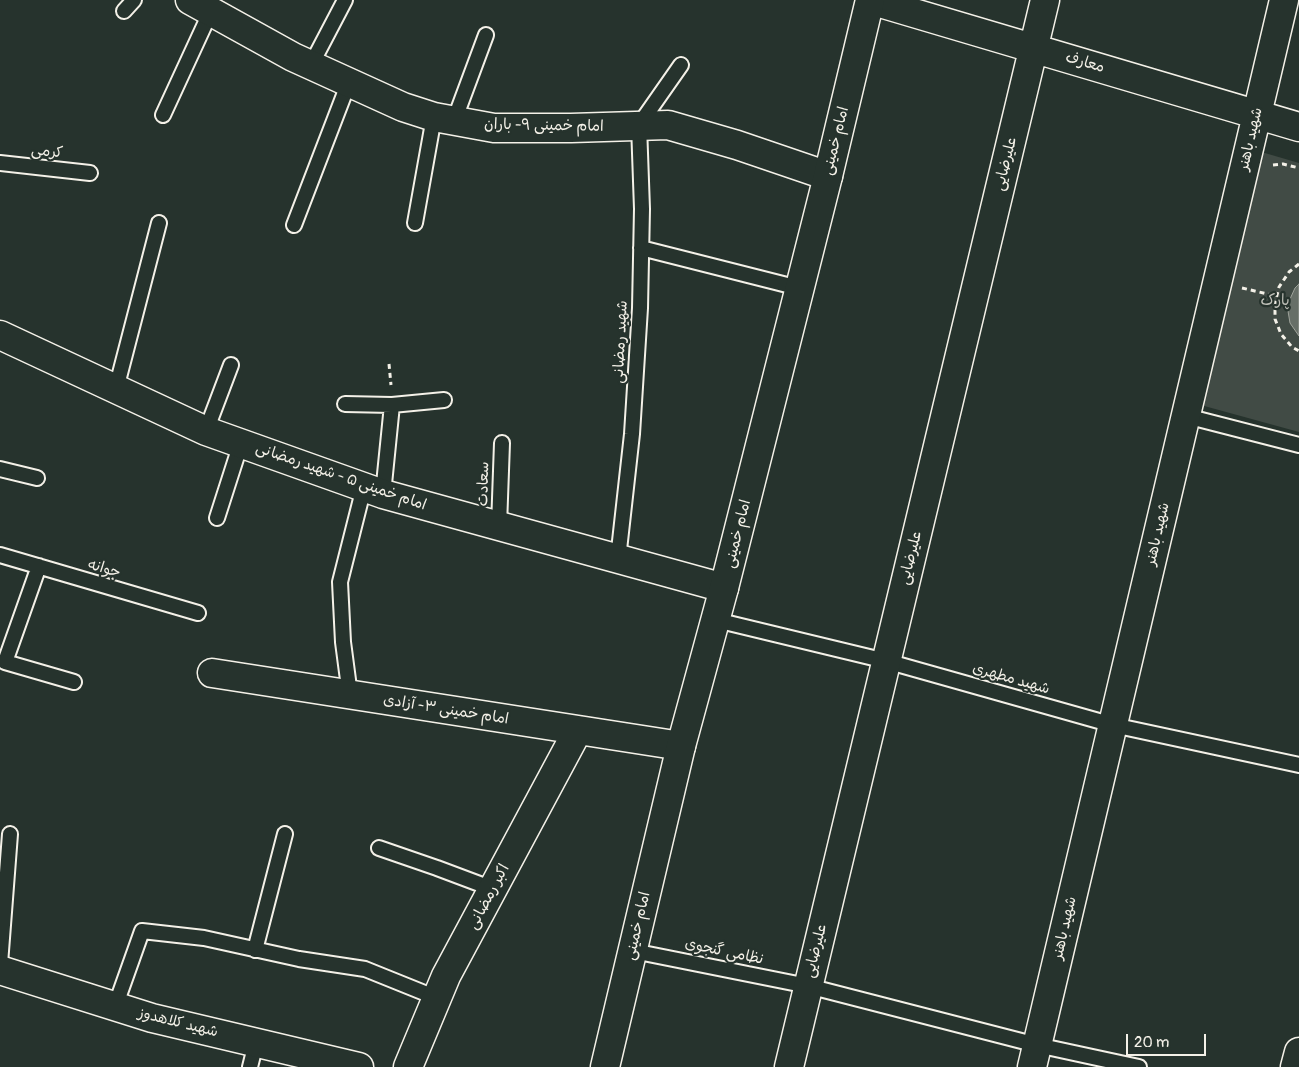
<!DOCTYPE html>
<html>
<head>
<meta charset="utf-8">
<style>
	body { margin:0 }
	#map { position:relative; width:1299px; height:1067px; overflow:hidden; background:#26332d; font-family:Pangolin,sans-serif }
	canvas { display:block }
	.scale { position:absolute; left:1126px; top:1034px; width:80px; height:22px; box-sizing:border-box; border:2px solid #f4f1e8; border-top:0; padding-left:6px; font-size:15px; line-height:18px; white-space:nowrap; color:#f4f1e8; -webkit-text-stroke:4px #26332d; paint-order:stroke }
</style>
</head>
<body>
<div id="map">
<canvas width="1299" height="1067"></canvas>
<div class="scale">20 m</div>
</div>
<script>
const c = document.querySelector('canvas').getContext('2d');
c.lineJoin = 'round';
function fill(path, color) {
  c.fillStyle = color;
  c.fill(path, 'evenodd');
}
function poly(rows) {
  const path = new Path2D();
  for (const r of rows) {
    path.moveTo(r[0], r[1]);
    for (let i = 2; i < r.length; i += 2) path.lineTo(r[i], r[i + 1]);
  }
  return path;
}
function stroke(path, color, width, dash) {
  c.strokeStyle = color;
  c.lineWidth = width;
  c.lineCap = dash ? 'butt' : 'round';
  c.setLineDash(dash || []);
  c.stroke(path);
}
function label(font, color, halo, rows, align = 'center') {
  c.font = font + ' Pangolin,"Playpen Sans Arabic",sans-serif';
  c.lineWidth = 4.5;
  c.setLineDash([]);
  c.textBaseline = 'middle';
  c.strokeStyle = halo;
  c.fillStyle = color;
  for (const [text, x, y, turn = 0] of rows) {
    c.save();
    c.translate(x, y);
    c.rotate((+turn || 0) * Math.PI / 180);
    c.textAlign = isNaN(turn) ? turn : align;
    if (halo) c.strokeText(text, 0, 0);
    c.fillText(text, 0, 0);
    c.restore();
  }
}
fill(poly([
	[1258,151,1299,163,1299,432,1197,404]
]), '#414b45');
const water = poly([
	[1299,284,1299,336,1290,323,1288,311,1290,299,1295,288,1299,284]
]);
fill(water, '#676f68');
stroke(water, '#9fa39b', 1);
const lane = poly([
	[124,11,134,0],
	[311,65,345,0],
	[163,115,211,11],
	[454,121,486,35],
	[0,163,90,173],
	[415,223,434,117],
	[294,225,349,82],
	[641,248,799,288],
	[116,389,159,223],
	[345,404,392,405,444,400],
	[1186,416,1299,445],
	[206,431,231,365],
	[0,469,37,478],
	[383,494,392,405],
	[217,518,241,443],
	[499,526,502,443],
	[0,555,198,613],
	[618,559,632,434,640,308,642,209,639,125,681,65],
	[39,566,5,662,74,682],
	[716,620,886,661,1113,725,1299,765],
	[350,695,343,642,340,582,364,487],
	[379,848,437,868,493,889],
	[255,950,285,834],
	[633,951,808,986,1037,1045,1139,1067],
	[0,964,10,834],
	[115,1007,142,931,204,938,299,959,365,969,437,998],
	[250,1067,256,1043]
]);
const street = poly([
	[190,0,293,57,403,107,434,117,494,128,571,128,668,125,737,145,828,176],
	[870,0,1299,127],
	[0,335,206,431,383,494,724,588],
	[212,673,681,746],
	[0,970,152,1018,359,1067],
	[408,1067,446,976,578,730],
	[789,1067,1045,0],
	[1032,1067,1284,0],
	[1295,1067,1299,1052]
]);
const secondary = poly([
	[605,1067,681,746,724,588,828,176,870,0]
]);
stroke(lane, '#f4f1e8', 18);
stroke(street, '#f4f1e8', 31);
stroke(secondary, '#f4f1e8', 31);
stroke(poly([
	[1273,165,1283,164,1299,168],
	[1299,264,1289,272,1279,287,1275,303,1275,319,1281,334,1292,347,1299,351],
	[1242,288,1276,296],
	[389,364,391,385]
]), '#f4f1e8', 3, [5, 4]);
stroke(lane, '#26332d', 14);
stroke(street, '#26332d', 28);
stroke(secondary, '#26332d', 28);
label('15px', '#f4f1e8', '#26332d', [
	["معارف",1085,63,16],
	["امام خمینی ۹- باران",544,126,1],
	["شهید باهنر",1251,139,-77],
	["امام خمینی",836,141,-76],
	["کرمی",47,152,6],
	["علیرضایی",1006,164,-76],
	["شهید رمضانی",621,342,-87],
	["امام خمینی ۵ - شهید رمضانی",341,477,19],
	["سعادت",484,484,-88],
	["امام خمینی",738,534,-76],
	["شهید باهنر",1158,534,-77],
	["علیرضایی",911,558,-76],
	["جوانه",104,569,16],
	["شهید مطهری",1011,679,16],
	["امام خمینی ۳- آزادی",446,710,9],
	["اکبر رمضانی",489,897,-62],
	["امام خمینی",638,926,-77],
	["شهید باهنر",1065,928,-77],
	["علیرضایی",816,951,-76],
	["نظامی گنجوی",724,952,12],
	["شهید کلاهدوز",178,1023,14]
]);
label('15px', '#bebfb7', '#26332d', [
	["پارک",1275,301]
]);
</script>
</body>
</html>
